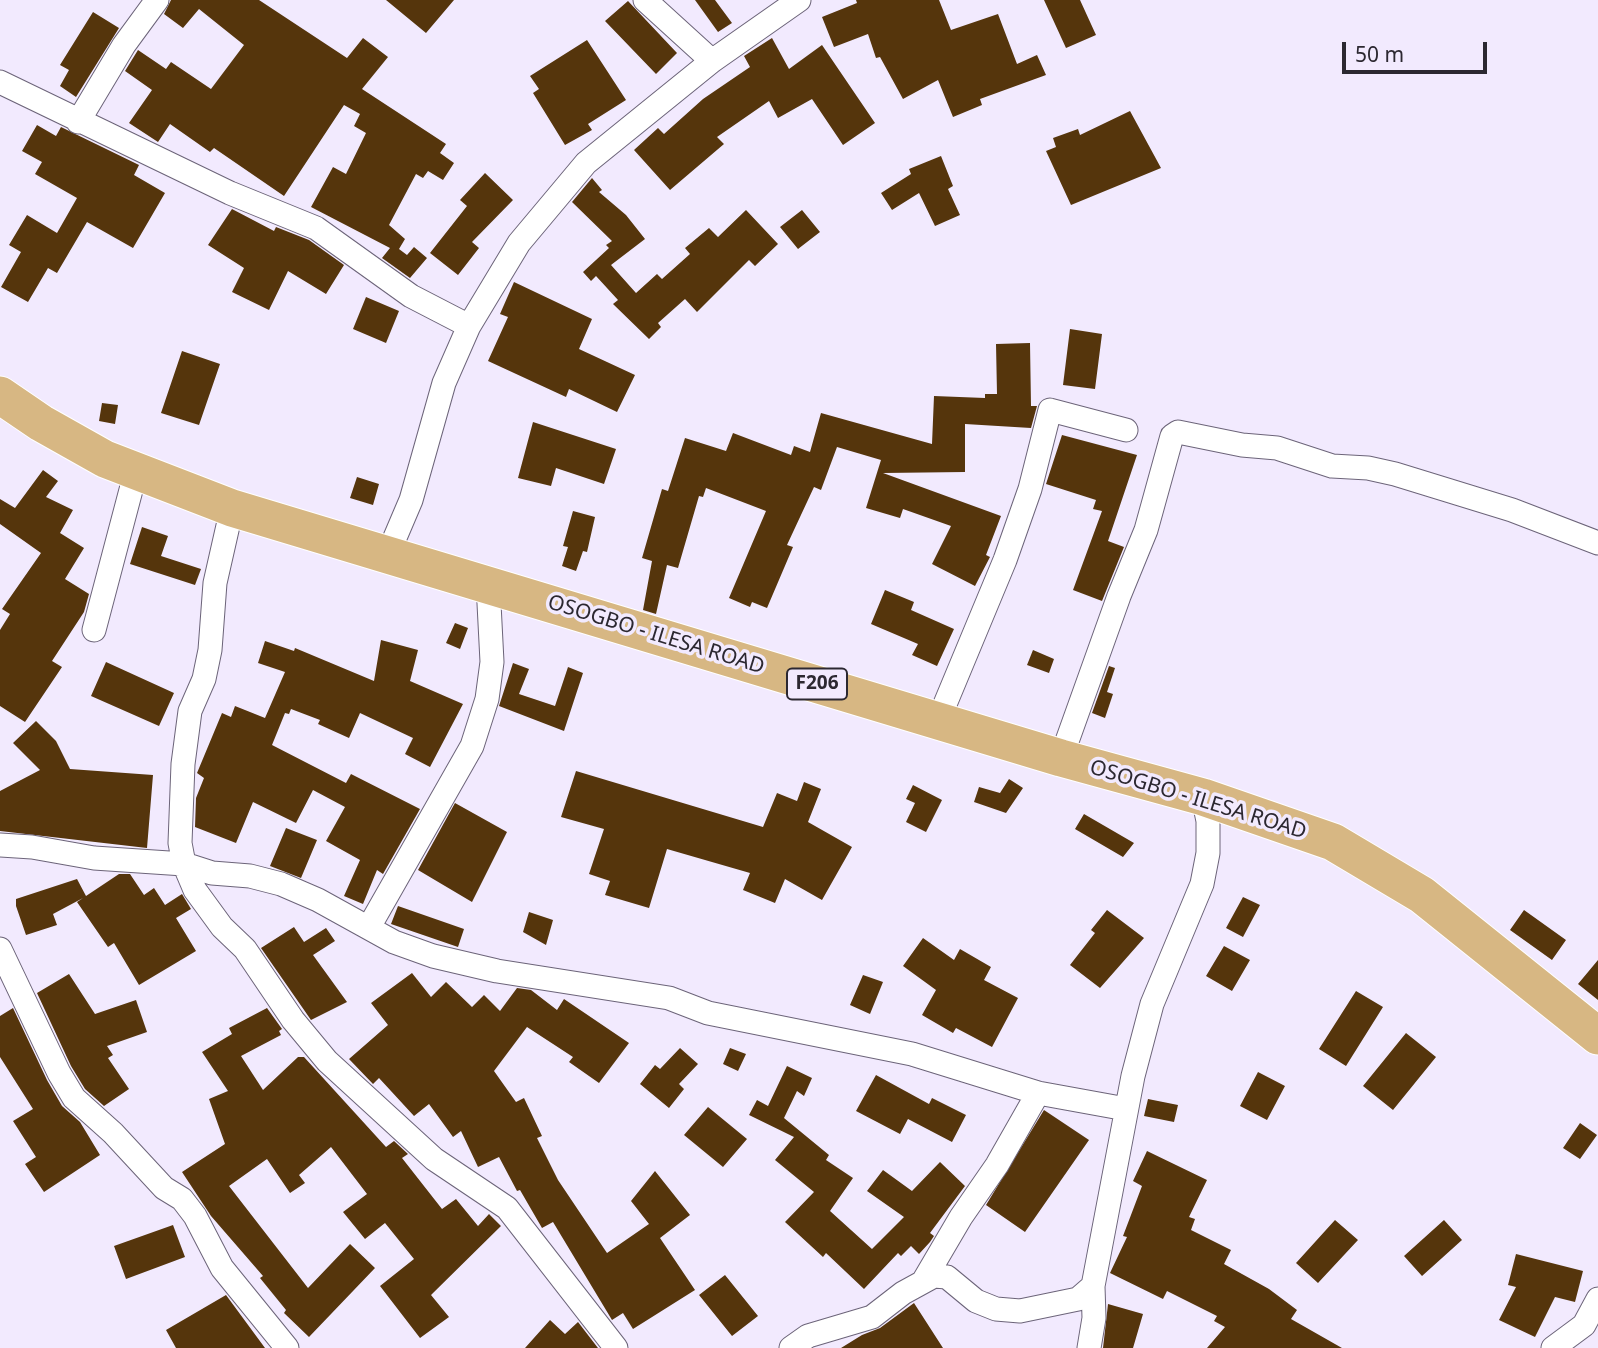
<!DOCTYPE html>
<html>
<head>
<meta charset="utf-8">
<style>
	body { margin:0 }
	#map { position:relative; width:1598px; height:1348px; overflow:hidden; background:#f2eafe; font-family:"Noto Sans",sans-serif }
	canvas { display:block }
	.scale { position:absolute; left:1342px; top:42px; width:145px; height:32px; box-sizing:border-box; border:4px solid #2c2831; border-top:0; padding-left:9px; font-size:21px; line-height:24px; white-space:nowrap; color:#2c2831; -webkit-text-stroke:5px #f2eafe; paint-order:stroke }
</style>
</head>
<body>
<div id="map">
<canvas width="1598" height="1348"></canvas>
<div class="scale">50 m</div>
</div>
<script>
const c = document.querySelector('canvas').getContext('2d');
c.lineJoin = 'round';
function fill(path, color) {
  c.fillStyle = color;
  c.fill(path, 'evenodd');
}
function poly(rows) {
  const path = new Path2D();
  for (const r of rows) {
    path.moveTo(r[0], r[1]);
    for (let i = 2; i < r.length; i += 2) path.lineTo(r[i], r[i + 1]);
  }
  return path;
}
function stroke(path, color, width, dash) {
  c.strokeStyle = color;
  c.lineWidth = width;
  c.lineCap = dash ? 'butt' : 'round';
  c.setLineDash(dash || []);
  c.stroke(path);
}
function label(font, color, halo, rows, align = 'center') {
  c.font = font + ' "Noto Sans",sans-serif';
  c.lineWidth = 7;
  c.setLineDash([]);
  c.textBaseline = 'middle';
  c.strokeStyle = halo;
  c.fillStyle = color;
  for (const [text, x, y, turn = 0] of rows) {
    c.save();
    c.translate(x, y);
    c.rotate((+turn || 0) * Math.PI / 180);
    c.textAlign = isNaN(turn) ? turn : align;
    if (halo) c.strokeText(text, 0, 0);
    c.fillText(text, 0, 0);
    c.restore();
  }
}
fill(poly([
	[171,0,259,0,347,58,363,38,388,57,362,89,446,144,440,153,454,163,443,180,428,171,423,178,416,174,389,225,405,239,399,249,407,255,414,247,427,258,410,278,382,258,390,248,311,207,333,167,346,174,366,133,354,126,360,114,344,105,284,196,214,148,210,152,170,124,158,142,129,123,152,90,125,71,138,50,166,69,171,62,211,89,244,45,199,9,183,28,164,14],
	[386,0,454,0,426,33],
	[695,0,715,0,732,23,718,32],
	[856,0,939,0,951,30,998,14,1017,64,1037,55,1046,75,980,99,982,105,953,117,938,80,903,99,880,57,876,58,868,34,834,47,822,17,857,3],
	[1044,0,1080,0,1096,35,1066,48],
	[628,1,677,53,656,74,605,21],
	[93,12,119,28,76,97,60,86,69,70,60,65],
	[772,38,789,69,822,45,875,123,843,145,812,99,778,118,769,101,717,137,724,144,670,190,634,150,658,128,664,134,703,99,750,67,744,56],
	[587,40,626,100,588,124,592,130,565,145,533,93,539,89,530,76],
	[1130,111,1161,168,1071,205,1046,151,1056,147,1053,138,1078,129,1080,135],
	[37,125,56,136,61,127,137,164,139,165,134,175,165,193,133,248,87,222,57,273,48,268,28,302,1,287,21,252,9,245,27,215,57,233,77,198,35,174,42,162,22,151],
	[941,156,953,186,948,189,960,215,935,226,919,193,892,210,881,193,911,174,909,169],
	[485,173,513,200,472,242,479,248,458,275,430,253,467,206,460,200],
	[592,178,602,190,599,192,626,215,645,239,611,265,636,293,657,274,662,279,690,254,685,248,709,228,718,237,746,210,778,244,755,266,749,260,697,312,685,299,658,323,661,327,649,339,613,304,618,300,596,276,591,281,583,272,609,248,606,245,612,241,572,202],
	[232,209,274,231,276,227,309,240,344,265,326,294,288,271,269,310,232,292,244,268,208,245],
	[802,210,820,232,798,249,780,227],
	[514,282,592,319,579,349,635,375,617,412,569,389,566,397,488,361,508,317,500,314],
	[366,297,399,311,386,343,353,329],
	[1070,329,1102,334,1095,389,1063,385],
	[1030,343,1031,406,1037,406,1031,428,965,424,965,472,883,473,1001,516,986,555,990,557,975,586,932,564,951,526,903,509,900,518,866,508,881,460,837,447,821,490,814,487,787,545,793,547,767,608,752,602,750,607,729,598,766,511,706,488,703,497,699,496,678,568,667,565,656,614,643,610,652,561,642,558,662,489,668,491,685,438,726,451,733,433,791,455,794,446,810,452,821,413,932,444,934,396,985,398,985,394,997,394,996,344],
	[182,351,220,364,199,425,161,413],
	[102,403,118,405,115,424,99,421],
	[533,422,616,449,604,484,556,468,551,486,518,478],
	[1062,435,1137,455,1108,541,1124,547,1102,601,1073,590,1102,511,1093,509,1096,500,1046,484],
	[43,470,58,481,46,497,73,510,60,533,84,548,65,579,89,594,84,612,52,661,62,667,25,722,0,706,0,630,10,614,2,609,41,553,0,524,0,499,15,508],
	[357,477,379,484,373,505,350,498],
	[573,511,595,517,587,552,583,551,576,571,562,566,568,547,563,546],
	[142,527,168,536,161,556,201,569,195,585,130,564],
	[885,590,914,602,911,610,954,629,937,666,912,655,918,644,871,624],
	[455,623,468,628,460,649,446,643],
	[381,640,418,650,410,681,463,704,430,767,405,754,413,738,360,713,349,738,318,724,320,720,291,709,289,714,285,713,272,745,346,783,351,774,420,809,383,874,377,870,363,904,344,896,360,860,326,841,345,807,313,790,296,823,253,802,236,843,195,827,196,798,204,778,197,773,222,713,231,717,235,706,265,718,285,672,258,663,265,641,294,651,295,648,374,681],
	[1033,650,1054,659,1049,673,1027,665],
	[106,662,174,693,159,726,91,696],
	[513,663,529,669,519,694,555,706,568,667,583,673,564,731,499,706],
	[1109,666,1115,668,1107,692,1113,694,1105,718,1092,713],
	[36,721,56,741,70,769,153,775,147,848,0,831,0,791,40,770,13,743],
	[576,771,763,827,777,793,797,801,804,782,821,789,808,822,852,847,822,900,785,879,775,903,743,890,750,873,667,849,649,908,605,895,610,881,589,874,604,829,561,817],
	[1009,779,1023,788,1006,813,974,802,979,787,1000,793],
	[913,785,942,800,926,832,906,822,915,803,906,799],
	[455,803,507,832,472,902,418,870],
	[1084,814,1134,843,1123,857,1075,829],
	[286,828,317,840,301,878,270,866],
	[119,874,130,874,144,895,154,888,165,905,182,894,191,909,176,918,196,951,139,985,114,943,108,947,77,902,83,898,53,914,57,925,26,935,16,906,16,899,77,879,86,896],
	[1243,897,1260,905,1243,937,1226,928],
	[398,906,464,929,458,947,391,924],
	[1107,910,1144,938,1100,988,1070,965,1095,933,1091,930],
	[1524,910,1566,940,1552,960,1510,930],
	[529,912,553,920,546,945,523,932],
	[294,927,304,942,326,928,335,941,313,955,347,1002,311,1020,261,948],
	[923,938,954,960,960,949,991,967,984,980,1018,998,992,1047,956,1028,953,1033,922,1015,936,990,903,966],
	[1224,946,1250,960,1232,991,1206,976],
	[1598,960,1598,1000,1578,984],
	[412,973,431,997,446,982,472,1007,484,995,500,1011,517,988,531,990,557,1010,564,999,629,1043,599,1083,569,1062,573,1057,527,1027,494,1071,516,1102,524,1098,542,1136,537,1138,558,1180,607,1253,649,1224,631,1201,655,1171,690,1215,660,1238,695,1290,633,1329,623,1313,612,1320,553,1222,542,1228,520,1190,517,1191,499,1157,478,1167,461,1131,453,1137,429,1104,414,1116,379,1078,373,1084,349,1059,388,1025,371,1003],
	[69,974,95,1014,136,1000,147,1032,107,1046,113,1055,108,1058,129,1089,104,1106,85,1089,71,1066,37,993],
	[863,975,883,982,870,1014,850,1005],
	[1356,991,1383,1007,1346,1066,1319,1049],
	[13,1008,47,1080,62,1106,80,1122,100,1155,44,1192,25,1164,36,1157,13,1121,33,1109,0,1057,0,1016],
	[267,1008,282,1029,279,1031,281,1035,241,1056,263,1090,298,1057,304,1057,386,1147,394,1141,408,1154,402,1158,442,1209,456,1199,478,1226,489,1214,501,1226,431,1295,449,1317,420,1338,380,1286,414,1259,385,1223,365,1239,343,1212,367,1194,331,1147,299,1175,305,1183,290,1193,267,1159,229,1186,308,1288,350,1244,375,1268,309,1337,284,1313,286,1310,260,1278,263,1276,211,1216,182,1172,225,1144,209,1099,228,1091,202,1052,232,1034,229,1028],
	[1406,1033,1436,1057,1393,1110,1363,1086],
	[680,1048,698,1064,679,1084,684,1089,669,1108,640,1084,655,1065,660,1069],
	[730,1048,746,1054,738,1071,723,1064],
	[787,1066,812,1078,804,1096,797,1091,784,1118,829,1155,826,1160,853,1178,830,1211,872,1249,904,1217,867,1191,883,1170,912,1191,940,1162,965,1186,930,1233,934,1236,930,1242,919,1254,911,1246,901,1256,898,1253,864,1289,826,1253,823,1257,785,1222,814,1192,775,1160,794,1137,749,1115,757,1100,768,1106],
	[1258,1072,1285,1086,1267,1120,1240,1106],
	[876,1075,929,1104,932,1098,966,1115,952,1142,908,1119,900,1134,856,1111],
	[1148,1099,1178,1105,1174,1122,1144,1116],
	[708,1107,747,1139,723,1167,684,1135],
	[1044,1110,1089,1140,1025,1232,986,1205],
	[1580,1123,1597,1135,1580,1159,1563,1148],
	[1147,1151,1207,1180,1189,1217,1195,1219,1191,1230,1231,1250,1224,1264,1269,1289,1297,1310,1291,1319,1342,1348,1207,1348,1225,1327,1214,1321,1217,1316,1167,1291,1163,1299,1110,1273,1127,1237,1123,1236,1142,1186,1133,1181],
	[1335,1220,1358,1240,1318,1283,1296,1263],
	[1444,1220,1462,1240,1422,1276,1404,1256],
	[173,1225,185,1257,126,1279,114,1246],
	[1516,1254,1583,1271,1575,1302,1555,1297,1535,1337,1499,1320,1516,1287,1508,1285],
	[725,1275,758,1316,732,1336,699,1295],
	[226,1295,265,1348,176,1348,166,1330],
	[914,1303,943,1348,841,1348,862,1335,880,1328],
	[1108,1304,1143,1314,1133,1348,1103,1348],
	[550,1320,565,1334,578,1322,598,1348,525,1348]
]), '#55350c');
const street = poly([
	[645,0,712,61],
	[0,82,230,193,316,228,411,296,469,326],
	[78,122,124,45,157,0],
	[232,508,215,583,210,650,204,679,190,711,183,764,180,843,184,864,195,890,222,927,245,949,293,1020,327,1061,434,1159,507,1208,616,1348],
	[388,554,411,500,444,383,469,326,519,243,586,163,712,61,799,0],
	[94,630,136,471],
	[938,721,1005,560,1030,489,1050,410,1126,430],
	[1061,758,1119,596,1146,530,1172,436,1178,432,1242,445,1277,448,1332,466,1368,468,1395,474,1512,510,1598,543],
	[0,845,32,847,94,858,184,864,212,873,250,876,281,884,318,900,394,942,433,956,497,971,669,998,708,1013,912,1054,1038,1093,1126,1109],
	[369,927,472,746,487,699,492,662,488,584],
	[0,949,59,1073,74,1098,113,1133,164,1188,182,1199,195,1216,222,1268,287,1348],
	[924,1280,961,1217,997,1165,1038,1093],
	[791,1348,808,1336,872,1317,903,1293,934,1276,947,1277,976,1301,996,1309,1020,1311,1078,1299,1093,1286],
	[1089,1348,1094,1318,1093,1286,1133,1076,1152,1004,1202,884,1208,853,1208,821,1203,797],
	[1553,1348,1584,1325,1598,1299]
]);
const primary = poly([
	[0,395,41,423,105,459,232,508,1061,758,1203,797,1333,842,1422,895,1598,1036]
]);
stroke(street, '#6c6479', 25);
stroke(primary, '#fff', 39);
stroke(street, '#fff', 23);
stroke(primary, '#d7b783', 37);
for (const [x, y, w] of [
	[817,684,60]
]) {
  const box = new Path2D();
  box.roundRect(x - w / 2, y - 15.5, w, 31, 5);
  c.fillStyle = '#f2eafe';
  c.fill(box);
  stroke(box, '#2c2831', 2);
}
label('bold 19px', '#2c2831', null, [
	["F206",817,684]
]);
label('21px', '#2c2831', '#f2eafe', [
	["OSOGBO - ILESA ROAD",656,635,17],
	["OSOGBO - ILESA ROAD",1198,800,17]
]);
</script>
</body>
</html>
